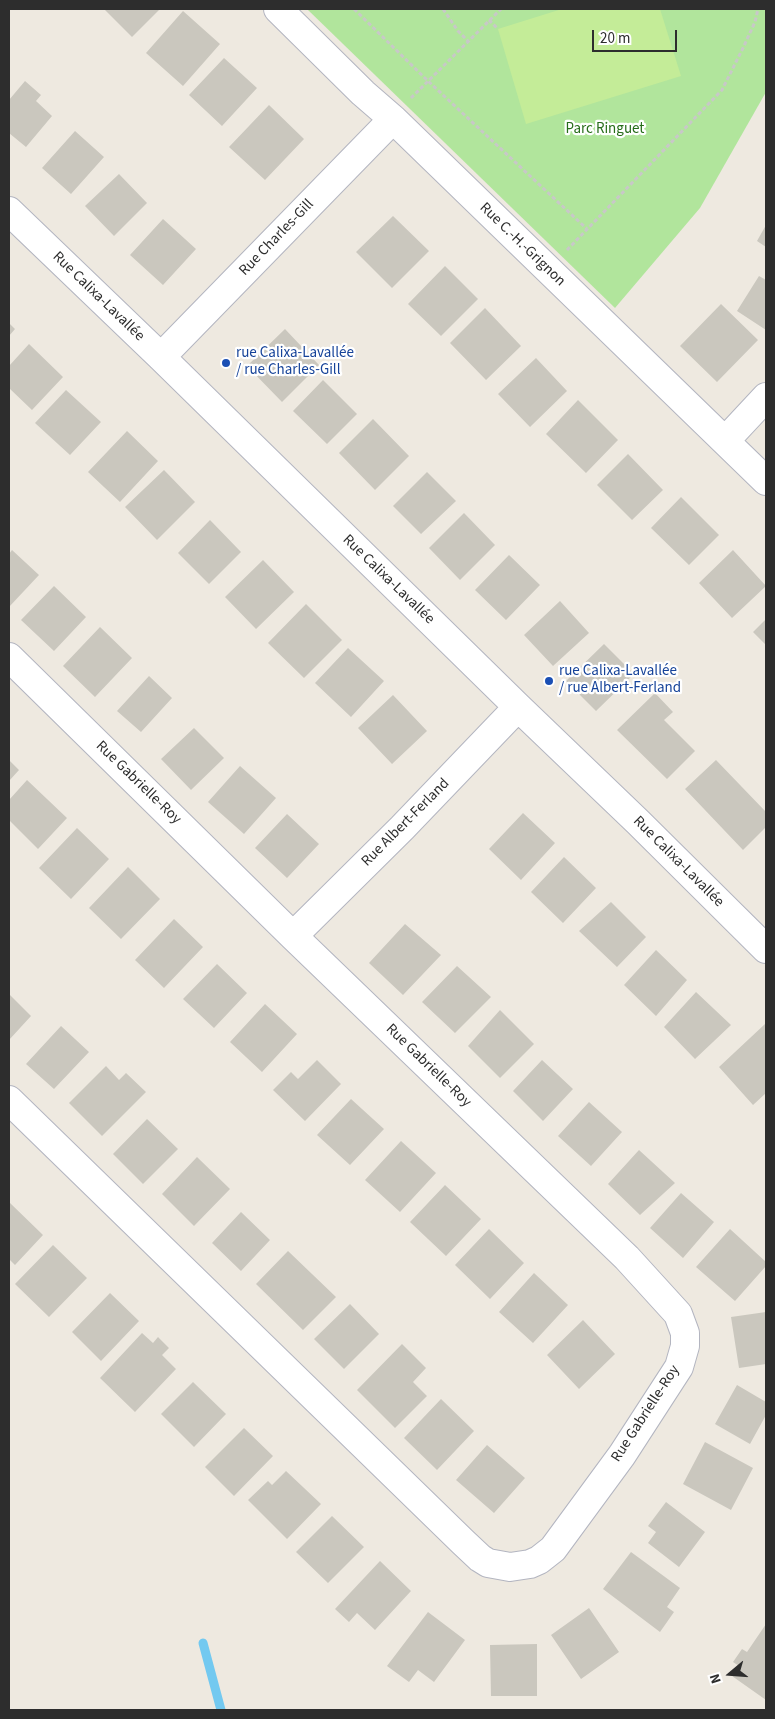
<!DOCTYPE html>
<html>
<head>
<meta charset="utf-8">
<style>
	body { margin:0 }
	#map { position:relative; width:775px; height:1719px; overflow:hidden; background:#eee9e0; font-family:"Source Sans 3",sans-serif }
	canvas { display:block }
	.frame { position:absolute; inset:0; border:10px solid #2d2d2d; pointer-events:none }
	.north { position:absolute; left:705px; top:1649px; width:50px; height:50px; -webkit-text-stroke:4px #fff; paint-order:stroke; rotate:252deg; font-size:14px; font-weight:700; line-height:20px; text-align:center; color:#2d2d2d }
	.north::after { content:''; display:block; margin:auto; width:18px; height:22px; background:#2d2d2d; clip-path:polygon(50% 0,100% 100%,50% 72%,0 100%) }
	.scale { position:absolute; left:592px; top:30px; width:85px; height:22px; box-sizing:border-box; border:2px solid #2d2d2d; border-top:0; padding-left:6px; font-size:15px; line-height:18px; white-space:nowrap; color:#2d2d2d; -webkit-text-stroke:4px #fff; paint-order:stroke }
</style>
</head>
<body>
<div id="map">
<canvas width="775" height="1719"></canvas>
<div class="frame"></div>
<div class="north">N</div>
<div class="scale">20 m</div>
</div>
<script>
const c = document.querySelector('canvas').getContext('2d');
c.lineJoin = 'round';
function fill(path, color) {
  c.fillStyle = color;
  c.fill(path, 'evenodd');
}
function poly(rows) {
  const path = new Path2D();
  for (const r of rows) {
    path.moveTo(r[0], r[1]);
    for (let i = 2; i < r.length; i += 2) path.lineTo(r[i], r[i + 1]);
  }
  return path;
}
function stroke(path, color, width, dash) {
  c.strokeStyle = color;
  c.lineWidth = width;
  c.lineCap = dash ? 'butt' : 'round';
  c.setLineDash(dash || []);
  c.stroke(path);
}
function label(font, color, halo, rows, align = 'center') {
  c.font = font + ' "Source Sans 3",sans-serif';
  c.lineWidth = 4.5;
  c.setLineDash([]);
  c.textBaseline = 'middle';
  c.strokeStyle = halo;
  c.fillStyle = color;
  for (const [text, x, y, turn = 0] of rows) {
    c.save();
    c.translate(x, y);
    c.rotate((+turn || 0) * Math.PI / 180);
    c.textAlign = isNaN(turn) ? turn : align;
    if (halo) c.strokeText(text, 0, 0);
    c.fillText(text, 0, 0);
    c.restore();
  }
}
fill(poly([
	[307,9,766,9,766,92,700,208,615,308]
]), '#b1e59c');
fill(poly([
	[562,9,660,9,681,76,526,124,498,29]
]), '#c4ec98');
stroke(poly([
	[203,1643,221,1710]
]), '#73c9f0', 9);
fill(poly([
	[104,9,160,9,132,37],
	[183,11,220,44,183,86,146,53],
	[224,58,257,88,222,126,189,95],
	[25,81,41,95,36,101,52,116,26,147,9,133,9,100],
	[269,105,304,139,265,180,229,147],
	[75,131,104,157,71,194,42,168],
	[119,174,147,203,114,236,85,206],
	[393,216,429,251,392,288,356,252],
	[163,219,196,249,163,285,130,255],
	[766,225,766,247,757,241],
	[445,266,478,299,441,336,408,304],
	[759,276,766,280,766,330,737,311],
	[721,304,758,340,717,382,680,346],
	[485,308,521,346,486,380,450,343],
	[9,323,15,329,9,336],
	[285,329,319,365,282,402,247,366],
	[29,344,63,377,32,410,9,388,9,366],
	[536,358,567,391,530,427,498,394],
	[323,380,357,414,327,444,293,411],
	[66,390,101,422,70,455,35,423],
	[578,400,618,440,586,473,546,434],
	[373,419,409,456,375,490,339,453],
	[127,431,158,461,120,502,88,472],
	[628,454,663,490,632,520,597,485],
	[164,470,195,502,157,540,125,507],
	[427,472,456,501,421,534,393,506],
	[681,497,719,535,689,565,651,528],
	[464,513,495,545,460,580,429,548],
	[210,520,241,552,209,584,178,553],
	[12,550,39,575,9,607,9,554],
	[733,550,766,586,732,618,699,583],
	[509,555,540,585,506,620,475,590],
	[263,560,294,592,256,629,225,597],
	[54,586,86,617,54,651,21,620],
	[560,601,589,633,553,666,524,635],
	[306,604,342,640,304,678,268,643],
	[766,619,766,645,753,632],
	[100,627,132,658,95,697,63,666],
	[604,644,634,674,596,711,566,681],
	[348,648,384,681,351,717,315,683],
	[149,676,172,698,141,732,117,711],
	[655,693,673,712,664,720,695,751,667,779,617,730],
	[393,695,427,731,392,764,358,728],
	[194,728,224,758,191,790,161,759],
	[9,760,19,770,9,781],
	[716,760,766,812,766,827,743,850,685,789],
	[240,766,276,798,244,834,208,802],
	[27,780,67,818,38,849,9,820,9,800],
	[523,813,555,843,521,880,489,849],
	[287,814,319,844,287,878,255,848],
	[77,828,109,859,71,899,39,868],
	[564,857,596,888,563,923,531,892],
	[128,867,160,899,121,939,89,908],
	[611,902,646,937,617,967,579,931],
	[174,919,203,947,164,988,135,960],
	[405,924,441,955,403,995,369,963],
	[656,950,687,980,656,1016,624,985],
	[217,964,247,993,214,1028,183,999],
	[457,966,491,997,455,1033,422,1002],
	[696,992,731,1025,695,1059,664,1027],
	[9,994,31,1016,9,1040],
	[265,1004,297,1034,262,1072,230,1042],
	[500,1010,534,1044,500,1078,468,1046],
	[765,1024,766,1093,753,1105,719,1067],
	[61,1026,89,1052,54,1089,26,1064],
	[317,1060,341,1084,305,1121,273,1090,291,1072,298,1079],
	[542,1060,573,1089,543,1121,513,1091],
	[106,1066,119,1080,126,1073,146,1092,102,1136,69,1103],
	[351,1099,384,1129,350,1165,317,1135],
	[589,1102,622,1132,591,1166,558,1136],
	[147,1119,178,1149,143,1184,113,1154],
	[401,1141,436,1173,400,1212,365,1180],
	[639,1150,675,1183,640,1215,608,1184],
	[197,1157,230,1189,194,1226,162,1194],
	[445,1185,481,1219,446,1256,410,1222],
	[681,1193,714,1222,683,1258,650,1228],
	[9,1202,43,1235,15,1265,9,1259],
	[241,1212,270,1240,241,1271,212,1243],
	[489,1229,524,1263,490,1299,455,1265],
	[730,1229,766,1262,766,1266,735,1301,696,1267],
	[53,1245,87,1278,49,1317,15,1284],
	[288,1251,336,1297,303,1330,256,1284],
	[534,1273,568,1305,533,1343,499,1312],
	[110,1293,139,1321,101,1361,72,1332],
	[350,1304,379,1334,344,1369,314,1339],
	[766,1312,766,1364,739,1368,731,1317],
	[583,1320,615,1354,579,1389,547,1355],
	[142,1333,153,1343,158,1337,169,1348,162,1355,176,1369,135,1412,100,1378],
	[402,1344,426,1368,413,1382,427,1396,395,1428,357,1390],
	[193,1382,226,1414,194,1447,161,1414],
	[737,1385,766,1402,766,1415,750,1444,715,1424],
	[441,1399,474,1431,437,1470,404,1438],
	[244,1428,273,1456,234,1496,205,1467],
	[705,1442,753,1468,731,1510,683,1484],
	[487,1445,525,1478,494,1513,456,1480],
	[286,1471,321,1504,287,1539,248,1500,268,1481,272,1485],
	[666,1502,705,1532,679,1567,648,1543,656,1532,648,1526],
	[332,1516,364,1547,328,1583,296,1552],
	[631,1552,680,1588,667,1607,674,1612,660,1632,603,1589],
	[380,1561,411,1591,375,1630,357,1613,349,1622,335,1609],
	[589,1608,619,1652,581,1679,551,1635],
	[428,1612,465,1640,434,1682,418,1670,409,1682,387,1666],
	[766,1624,766,1700,732,1676,739,1666,733,1662,742,1649,747,1652],
	[537,1644,537,1696,491,1696,490,1645]
]), '#cac7be');
const minor = poly([
	[278,9,363,93,393,119,766,481],
	[9,211,161,357,518,707,638,822,766,949],
	[161,357,393,119],
	[725,441,766,397],
	[9,657,293,936,627,1258,678,1314,685,1333,685,1346,679,1367,622,1455,553,1549,539,1560,530,1564,510,1567,488,1563,480,1558,463,1542,9,1100],
	[293,936,402,828,518,707]
]);
stroke(minor, '#b3b5c0', 30);
stroke(poly([
	[354,9,428,81,587,229],
	[443,9,458,31,468,41],
	[489,20,498,29],
	[411,98,501,9],
	[567,250,722,90,743,48,755,22,758,9]
]), '#c8c8c8', 3, [4, 2.5]);
stroke(minor, '#fff', 28);
for (const [x, y, r, color] of [
	[226,363,5,"#1a4fb4"],
	[549,681,5,"#1a4fb4"]
]) {
  const dot = new Path2D();
  dot.arc(x, y, r, 0, 2 * Math.PI);
  c.fillStyle = color;
  c.fill(dot);
  stroke(dot, '#fff', 2);
}
label('15px', '#276d1a', '#fff', [
	["Parc Ringuet",605,130]
]);
label('15px', '#2d2d2d', '#fff', [
	["Rue Charles-Gill",277,238,-46],
	["Rue C.-H.-Grignon",522,245,44],
	["Rue Calixa-Lavallée",98,297,44],
	["Rue Calixa-Lavallée",388,580,44],
	["Rue Gabrielle-Roy",138,783,44],
	["Rue Albert-Ferland",406,823,-45],
	["Rue Calixa-Lavallée",678,862,45],
	["Rue Gabrielle-Roy",428,1066,44],
	["Rue Gabrielle-Roy",646,1414,-57]
]);
label('15px', '#164399', '#fff', [
	["rue Calixa-Lavallée",236,354],
	["/ rue Charles-Gill",236,371],
	["rue Calixa-Lavallée",559,672],
	["/ rue Albert-Ferland",559,689]
], 'left');
</script>
</body>
</html>
